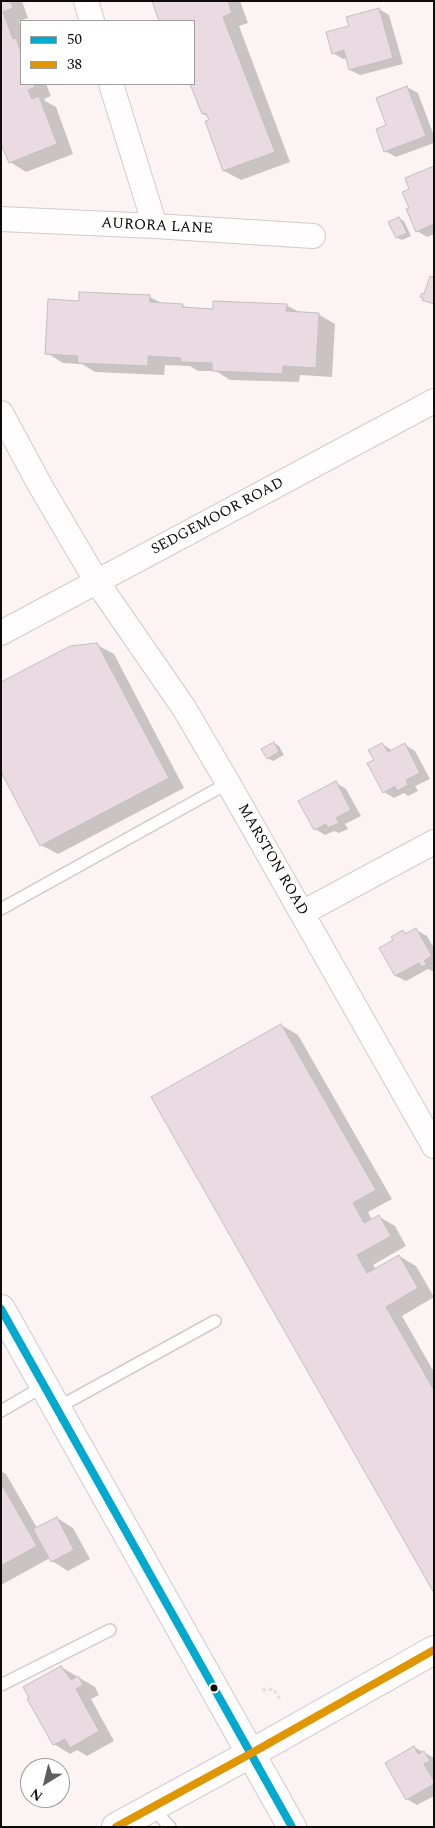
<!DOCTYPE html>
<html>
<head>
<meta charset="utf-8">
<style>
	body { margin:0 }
	#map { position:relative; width:435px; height:1828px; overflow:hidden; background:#fcf4f4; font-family:Spectral,serif }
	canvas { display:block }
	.frame { position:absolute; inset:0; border:2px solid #0f0b0b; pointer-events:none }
	.legend { position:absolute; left:20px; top:20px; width:175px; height:65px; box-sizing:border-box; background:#fff; border:1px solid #9f9d9d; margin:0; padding:6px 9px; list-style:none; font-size:15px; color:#0f0b0b }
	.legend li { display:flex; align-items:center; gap:10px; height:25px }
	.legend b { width:25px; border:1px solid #9f9d9d }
	.north { position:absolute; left:20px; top:1758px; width:50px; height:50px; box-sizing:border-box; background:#fff; border:1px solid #9f9d9d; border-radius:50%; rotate:216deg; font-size:14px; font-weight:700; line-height:20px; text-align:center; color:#0f0b0b }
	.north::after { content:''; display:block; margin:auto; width:18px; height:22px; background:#625d5d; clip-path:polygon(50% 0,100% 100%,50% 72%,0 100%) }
</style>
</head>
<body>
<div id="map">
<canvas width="435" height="1828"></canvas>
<div class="frame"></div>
<ul class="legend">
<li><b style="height:6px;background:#00a9ce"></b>50</li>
<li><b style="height:6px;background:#e09601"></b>38</li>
</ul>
<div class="north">N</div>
</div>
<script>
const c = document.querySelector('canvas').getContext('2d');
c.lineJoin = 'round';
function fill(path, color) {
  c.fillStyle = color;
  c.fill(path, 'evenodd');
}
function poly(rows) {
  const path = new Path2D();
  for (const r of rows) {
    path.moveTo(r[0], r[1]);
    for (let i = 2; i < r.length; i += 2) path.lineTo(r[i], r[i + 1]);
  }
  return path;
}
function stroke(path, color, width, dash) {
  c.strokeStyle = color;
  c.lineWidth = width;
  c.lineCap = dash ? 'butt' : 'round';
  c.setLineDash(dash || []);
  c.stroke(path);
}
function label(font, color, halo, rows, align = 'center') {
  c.font = font + ' Spectral,serif';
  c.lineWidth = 5;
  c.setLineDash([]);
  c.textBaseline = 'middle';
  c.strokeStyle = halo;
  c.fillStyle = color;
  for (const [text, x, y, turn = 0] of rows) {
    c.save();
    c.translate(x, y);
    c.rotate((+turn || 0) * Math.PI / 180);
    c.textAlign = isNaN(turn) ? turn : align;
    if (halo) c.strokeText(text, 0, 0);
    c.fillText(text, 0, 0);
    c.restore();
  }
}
fill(poly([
	[1,1,22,1,28,18,19,21,21,28,21,84,46,84,51,96,44,99,45,101,56,107,73,154,26,172,10,162],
	[153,1,240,1,248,23,239,26,290,162,241,180,224,171,206,122,210,121,209,117,203,114,191,84,194,84,194,21,161,21],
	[379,9,389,15,403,64,360,75,350,70,347,58,343,59,333,53,350,27],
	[407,87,418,93,434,136,434,143,396,157,385,151,387,125],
	[434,167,434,234,427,237,417,231,411,208,411,190],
	[399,218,404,221,411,236,402,240,396,237],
	[150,297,163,304,182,305,189,309,214,310,286,305,301,313,318,314,335,324,332,377,300,375,299,382,230,380,216,371,198,371,190,366,165,365,164,375,95,372,82,364,63,363,47,353,80,302],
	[97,645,114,654,184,788,58,854,41,845],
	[274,743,279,746,284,755,273,761,267,758],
	[382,744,393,751,405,745,415,751,430,779,415,786,418,791,408,796,404,793,394,798,384,792,375,761],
	[336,783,346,789,361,816,345,824,348,829,339,833,334,831,325,835,315,829],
	[416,930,427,936,434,948,434,972,428,969,406,981,396,976,395,940,403,932,408,934],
	[281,1025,298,1035,392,1199,368,1212,372,1220,378,1216,395,1226,406,1246,373,1265,376,1270,399,1256,416,1266,434,1297,402,1316,434,1372,434,1591],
	[1,1471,6,1474,37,1528,57,1518,73,1528,90,1559,68,1571,52,1561,50,1558,1,1585],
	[61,1667,95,1687,99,1695,91,1699,114,1741,87,1756,77,1750,70,1754,54,1744],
	[414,1747,434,1758,434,1796,417,1805,407,1799]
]), '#0003');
const building = poly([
	[1,1,10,1,13,8,3,12,13,39,16,38,21,52,21,84,34,84,35,87,28,90,32,99,39,96,57,144,9,163,1,144,1,1],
	[152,1,228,1,232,13,223,17,275,152,223,171,205,121,209,120,206,113,202,114,190,84,194,84,194,21,159,21,152,1],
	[379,8,393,58,349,70,344,50,332,54,326,32,349,26,346,17,379,8],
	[407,86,426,136,384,152,376,129,386,125,376,98,407,86],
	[434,166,434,224,416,232,406,209,409,208,402,192,409,189,405,178,434,166],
	[399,217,407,233,396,238,388,222,399,217],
	[434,275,434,304,422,300,423,298,420,297,422,293,424,294,430,276,433,277,434,275],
	[79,292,150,295,150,302,183,304,182,307,213,309,213,301,287,304,286,311,319,313,316,368,283,366,283,374,212,371,212,363,180,362,181,358,148,356,148,366,77,363,78,356,45,354,48,299,79,301,79,292],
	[97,643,169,778,40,846,1,772,1,682,70,646,97,643],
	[274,742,279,752,267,759,261,749,274,742],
	[382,743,388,752,405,743,420,773,406,780,408,785,397,791,395,786,383,793,367,763,374,760,368,750,382,743],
	[336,781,351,810,336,818,339,823,328,828,326,824,314,830,298,801,336,781],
	[416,928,432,956,424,961,427,964,422,967,419,963,395,976,379,948,393,940,391,937,403,930,405,934,416,928],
	[281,1024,376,1190,353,1203,364,1223,379,1215,391,1236,357,1255,367,1273,399,1255,418,1288,386,1307,434,1390,434,1593,151,1097,281,1024],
	[1,1483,37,1546,1,1566,1,1483],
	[57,1517,74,1550,51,1562,33,1529,57,1517],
	[61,1666,71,1680,78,1676,83,1685,76,1689,99,1731,70,1748,65,1739,53,1745,27,1699,29,1698,23,1687,61,1666],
	[414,1746,418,1754,424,1751,430,1761,424,1764,434,1781,434,1784,406,1800,385,1763,414,1746]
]);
fill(building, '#eadae1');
stroke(building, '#c3bebf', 1);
const service = poly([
	[1,909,228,783],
	[57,1408,215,1321],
	[1,1411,44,1386],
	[1,1685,110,1630],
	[152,1808,170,1827]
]);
const minor = poly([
	[86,1,92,21],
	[111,84,155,226],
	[1,219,155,226,313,236],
	[1,413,41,487,97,582,184,708,228,783,434,1146],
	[1,633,434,401],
	[302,913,434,842]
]);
const tertiary = poly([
	[116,1827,250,1754,434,1650]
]);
const primary = poly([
	[1,1309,292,1827]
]);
stroke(service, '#d2cbcb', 14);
stroke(minor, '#d2cbcb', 26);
stroke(tertiary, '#d2cbcb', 30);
stroke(primary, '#d2cbcb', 30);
stroke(poly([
	[262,1690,273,1689,280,1699]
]), '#e2e0e0', 3, [4, 2.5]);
stroke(service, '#fffdfd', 11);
stroke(minor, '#fffdfd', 24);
stroke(tertiary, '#fffdfd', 28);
stroke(primary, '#fffdfd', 28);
stroke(poly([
	[1,1309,292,1827]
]), '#00a9ce', 8);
stroke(poly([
	[116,1827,250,1754,434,1650]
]), '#e09601', 8);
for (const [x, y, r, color] of [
	[214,1688,4.5,"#0f0b0b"]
]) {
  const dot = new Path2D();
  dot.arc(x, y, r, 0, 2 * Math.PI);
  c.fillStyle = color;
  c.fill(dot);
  stroke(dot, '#fff', 2);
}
label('15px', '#0f0b0b', '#fff', [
	["AURORA LANE",157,227,3],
	["SEDGEMOOR ROAD",218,517,-28],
	["MARSTON ROAD",272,860,60]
]);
</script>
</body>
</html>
